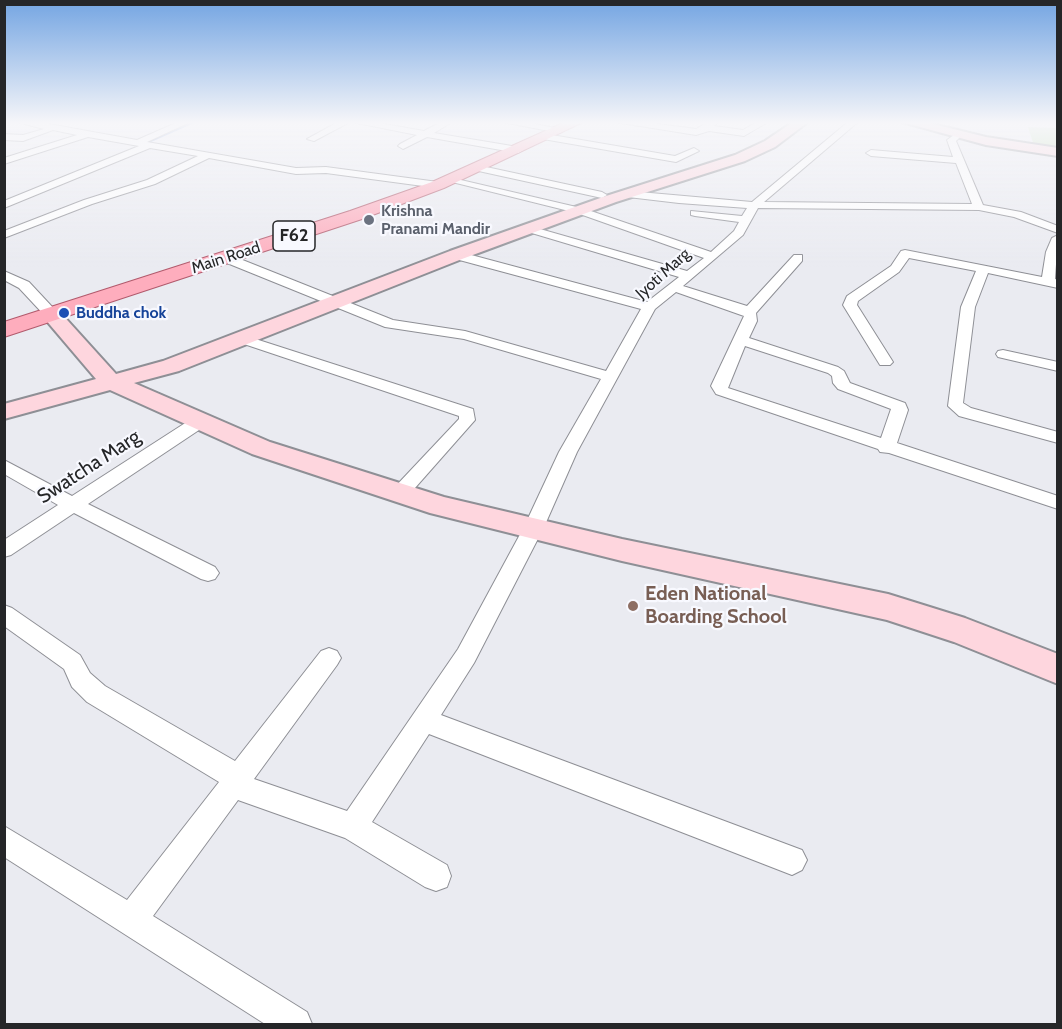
<!DOCTYPE html>
<html>
<head>
<meta charset="utf-8">
<style>
	body { margin:0 }
	#map { position:relative; width:1062px; height:1029px; overflow:hidden; background:#eaebf1; font-family:Cabin,sans-serif }
	canvas { display:block }
	.frame { position:absolute; inset:0; border:6px solid #252628; pointer-events:none }
</style>
</head>
<body>
<div id="map">
<canvas width="1062" height="1029"></canvas>
<div class="frame"></div>
</div>
<script>
const c = document.querySelector('canvas').getContext('2d');
c.lineJoin = 'round';
function fill(path, color) {
  c.fillStyle = color;
  c.fill(path, 'evenodd');
}
function poly(rows) {
  const path = new Path2D();
  for (const r of rows) {
    path.moveTo(r[0], r[1]);
    for (let i = 2; i < r.length; i += 2) path.lineTo(r[i], r[i + 1]);
  }
  return path;
}
function stroke(path, color, width, dash) {
  c.strokeStyle = color;
  c.lineWidth = width;
  c.lineCap = dash ? 'butt' : 'round';
  c.setLineDash(dash || []);
  c.stroke(path);
}
function label(font, color, halo, rows, align = 'center') {
  c.font = font + ' Cabin,sans-serif';
  c.lineWidth = 4.5;
  c.setLineDash([]);
  c.textBaseline = 'middle';
  c.strokeStyle = halo;
  c.fillStyle = color;
  for (const [text, x, y, turn = 0] of rows) {
    c.save();
    c.translate(x, y);
    c.rotate((+turn || 0) * Math.PI / 180);
    c.textAlign = isNaN(turn) ? turn : align;
    if (halo) c.strokeText(text, 0, 0);
    c.fillText(text, 0, 0);
    c.restore();
  }
}
fill(poly([
	[1028,127,1057,128,1057,150,1034,146]
]), '#bfe1b0');
stroke(poly([
	[146,143,194,122]
]), '#678ed9', 2);
const street = poly([
	[17,122,38,122,137,140,178,122,190,122,147,142,296,168,326,167,438,182,443,185,438,188,326,173,296,174,209,158,155,184,92,204,4,238,4,231,84,200,147,180,198,156,150,148,4,208,4,201,139,146,88,137,4,164,4,158,77,135,53,130,23,141,4,140,4,134,23,135,44,129,17,122],
	[338,122,350,122,314,141,307,139,338,122],
	[352,122,373,122,424,131,441,122,452,122,434,133,518,147,523,150,518,153,427,137,403,149,398,146,400,144,417,135,352,122],
	[502,122,526,122,564,130,560,133,502,122],
	[615,122,642,122,696,129,708,122,718,122,714,126,743,130,757,122,768,122,744,136,709,131,696,135,615,122],
	[848,122,858,122,764,202,972,204,956,163,871,156,866,153,871,150,953,157,947,140,958,132,962,135,956,141,983,205,1021,212,1058,226,1058,233,1014,217,979,210,758,208,743,235,683,286,747,306,794,255,802,255,802,261,756,313,757,321,749,338,838,367,844,371,850,383,905,403,908,410,897,443,1058,496,1058,509,889,453,880,452,878,449,716,394,711,386,744,316,676,292,655,309,577,452,544,527,474,663,441,715,802,850,807,860,802,870,792,875,429,734,372,822,447,865,451,876,447,887,436,891,425,887,345,838,238,800,153,916,307,1012,312,1024,265,1024,4,857,4,826,127,900,219,782,87,702,72,687,64,669,4,626,4,605,12,608,80,655,90,673,105,686,235,761,321,651,329,648,337,651,341,658,337,665,254,779,347,811,458,649,524,527,559,452,601,379,464,339,385,327,222,261,222,255,230,255,393,320,465,331,606,371,641,309,452,258,452,252,460,252,647,302,679,277,525,231,523,229,525,227,533,227,687,271,704,258,577,213,448,181,448,177,585,209,711,252,734,231,739,222,695,216,691,215,691,211,742,216,747,208,679,203,628,197,623,194,628,191,752,202,848,122],
	[745,346,828,373,832,376,833,383,838,389,891,409,881,438,728,388,745,346],
	[546,134,675,156,694,148,699,151,676,162,543,139,542,137,546,134],
	[477,165,602,192,607,195,602,198,474,170,474,166,477,165],
	[1058,235,1055,279,1058,280,1058,288,988,273,975,307,963,403,971,408,1058,432,1058,443,959,416,948,406,961,307,976,271,909,258,899,272,858,301,857,305,893,362,890,365,880,365,843,305,847,296,891,266,901,251,905,250,1042,277,1046,252,1052,238,1058,235],
	[4,271,29,282,57,312,59,315,57,318,47,318,19,288,4,280,4,271],
	[243,335,473,409,475,420,407,497,400,499,393,497,391,493,393,489,459,419,459,416,238,342,236,339,238,336,243,335],
	[1003,350,1058,362,1058,371,998,357,996,354,998,351,1003,350],
	[199,417,205,418,207,422,205,426,88,504,215,567,219,573,215,579,208,581,201,579,74,513,11,555,4,557,4,540,58,505,4,474,4,460,72,496,193,418,199,417]
]);
const secondary = poly([
	[793,122,808,122,775,147,745,161,616,202,462,259,179,371,134,383,270,442,444,497,622,539,888,594,965,618,1058,654,1058,684,954,642,887,620,622,561,430,513,252,454,110,390,4,419,4,404,96,379,45,319,42,315,45,311,59,311,116,374,163,361,450,251,606,196,735,155,765,141,793,122],
	[902,122,925,122,986,137,1058,148,1058,156,986,145,902,122]
]);
const primary = poly([
	[565,122,583,122,444,188,362,219,4,337,4,322,350,211,432,182,565,122]
]);
stroke(street, '#8e8f95', 2);
stroke(secondary, '#8e8f95', 4);
stroke(primary, '#b15a6c', 2);
fill(street, '#fff');
fill(secondary, '#fed6de');
fill(primary, '#feadbd');
const sky = c.createLinearGradient(0, 0, 0, 267);
sky.addColorStop(0, '#74a5e2');
sky.addColorStop(0.46, '#f6f6f9');
sky.addColorStop(1, '#f6f6f900');
c.fillStyle = sky;
c.fillRect(0, 0, 1062, 267);
for (const [x, y, r, color] of [
	[369,220,6,"#6b7280"],
	[64,313,6,"#1a4fb4"],
	[633,606,6,"#8d6e63"]
]) {
  const dot = new Path2D();
  dot.arc(x, y, r, 0, 2 * Math.PI);
  c.fillStyle = color;
  c.fill(dot);
  stroke(dot, '#f8f9ff', 2);
}
label('bold 16px', '#5b616d', '#f8f9ff', [
	["Krishna",381,211],
	["Pranami Mandir",381,229]
], 'left');
label('16px', '#252628', '#f8f9ff', [
	["Main Road",226,258,-18],
	["Jyoti Marg",663,274,-42]
]);
label('bold 16px', '#164399', '#f8f9ff', [
	["Buddha chok",76,313]
], 'left');
for (const [x, y, w] of [
	[294,236,42]
]) {
  const box = new Path2D();
  box.roundRect(x - w / 2, y - 15, w, 30, 4.5);
  c.fillStyle = '#f8f9ff';
  c.fill(box);
  stroke(box, '#252628', 1.5);
}
label('bold 18px', '#252628', null, [
	["F62",294,236]
]);
label('20px', '#252628', '#f8f9ff', [
	["Swatcha Marg",89,467,-33]
]);
label('bold 20px', '#785e54', '#f8f9ff', [
	["Eden National",645,594],
	["Boarding School",645,617]
], 'left');
</script>
</body>
</html>
